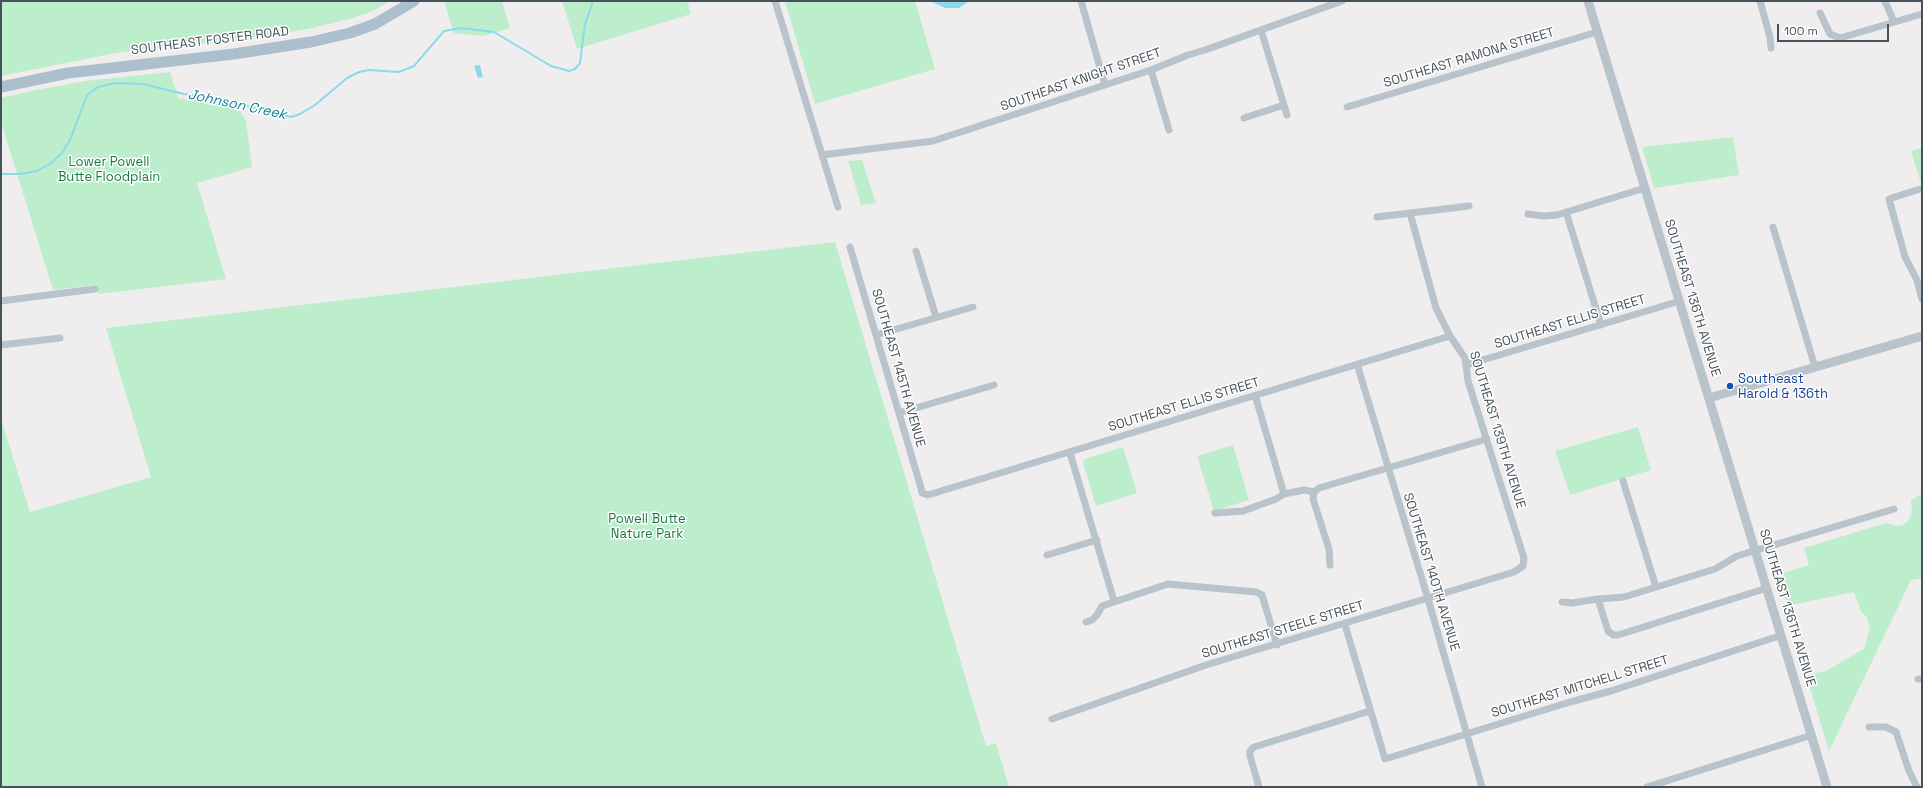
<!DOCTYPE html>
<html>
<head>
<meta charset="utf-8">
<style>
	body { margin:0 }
	#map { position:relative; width:1923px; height:788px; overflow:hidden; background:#f0edee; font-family:"Space Grotesk",sans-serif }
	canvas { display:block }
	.frame { position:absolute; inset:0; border:2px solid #46525b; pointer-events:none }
	.scale { position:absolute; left:1777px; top:24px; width:112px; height:18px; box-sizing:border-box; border:2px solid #46525b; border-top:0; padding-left:5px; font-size:12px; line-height:14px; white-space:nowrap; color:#46525b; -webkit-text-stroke:3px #fff; paint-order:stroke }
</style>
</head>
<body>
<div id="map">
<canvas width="1923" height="788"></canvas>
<div class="frame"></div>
<div class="scale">100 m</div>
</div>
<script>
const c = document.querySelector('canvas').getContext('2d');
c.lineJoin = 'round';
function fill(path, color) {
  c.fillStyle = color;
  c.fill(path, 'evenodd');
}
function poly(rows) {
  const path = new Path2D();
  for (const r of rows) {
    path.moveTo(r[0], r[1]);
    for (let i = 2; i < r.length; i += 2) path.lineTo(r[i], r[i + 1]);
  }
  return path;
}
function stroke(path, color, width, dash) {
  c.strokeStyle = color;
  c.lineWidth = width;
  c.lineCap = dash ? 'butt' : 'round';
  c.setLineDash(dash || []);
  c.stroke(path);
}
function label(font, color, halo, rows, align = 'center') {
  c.font = font + ' "Space Grotesk",sans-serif';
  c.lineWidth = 3;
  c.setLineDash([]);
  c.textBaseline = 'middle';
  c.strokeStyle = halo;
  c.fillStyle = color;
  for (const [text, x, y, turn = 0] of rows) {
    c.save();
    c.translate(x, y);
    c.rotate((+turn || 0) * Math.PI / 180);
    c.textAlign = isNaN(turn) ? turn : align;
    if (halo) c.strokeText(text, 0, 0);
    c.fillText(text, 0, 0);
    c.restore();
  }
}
fill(poly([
	[1,1,390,1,373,11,353,18,308,29,227,41,121,52,1,76],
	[444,1,502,1,510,28,483,36,454,33],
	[562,1,687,1,691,14,577,49],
	[785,1,915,1,935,69,815,104],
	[170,72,178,98,239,108,246,121,252,167,197,183,226,279,98,294,95,285,53,290,1,122,1,98,36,90,85,81],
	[1733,137,1739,175,1654,188,1642,147],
	[1922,148,1922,186,1911,151],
	[862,160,876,203,861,205,848,161],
	[835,242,986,746,996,743,1009,787,1,787,1,419,30,512,151,477,106,328],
	[1638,427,1651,470,1570,495,1555,451],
	[1233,445,1249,500,1214,511,1197,456],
	[1123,447,1137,493,1096,506,1083,462,1085,459],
	[1922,494,1922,578,1911,580,1829,751,1806,675,1826,671,1864,649,1870,627,1866,616,1861,612,1854,592,1787,606,1777,575,1809,565,1804,548,1886,523,1896,526,1903,525,1908,521,1912,513,1911,500]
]), '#bceecc');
fill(poly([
	[930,1,969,1,959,8,945,8],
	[480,65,483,77,478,78,474,66]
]), '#89dbeb');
stroke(poly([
	[1,174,20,174,37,171,51,163,62,153,71,138,87,95,98,87,115,83,143,84,184,94,215,98,291,117,300,114,315,105,347,78,359,72,369,70,399,72,414,66,444,31,461,28,494,32,551,66,569,71,575,69,580,63,585,24,593,1]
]), '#89dbeb', 2);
stroke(poly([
	[775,1,838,207],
	[1081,1,1105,85],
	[1760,1,1770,37,1771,48],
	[1885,1,1894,22],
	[1820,13,1830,34,1840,38,1922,14],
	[1261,30,1287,115],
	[1151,70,1169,130],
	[1347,107,1597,32],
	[1244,118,1284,105],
	[822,155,933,141,1151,70,1188,55,1205,50,1342,1],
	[1920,189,1889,199,1905,257,1917,280,1922,299],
	[1566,212,1601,325],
	[1528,214,1544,216,1557,215,1645,188],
	[1377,217,1469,206],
	[1773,227,1815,367],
	[850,247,921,488,922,493,928,495,1450,336],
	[916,251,936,317],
	[1,301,95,289],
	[876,335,973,307],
	[1,345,60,338],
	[1357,364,1428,599,1482,787],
	[1466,365,1680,301],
	[1255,395,1284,494],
	[899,413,994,385],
	[1070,453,1114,601],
	[1623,481,1656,587],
	[1314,492,1319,488,1487,439],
	[1314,492,1313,499,1329,549,1330,565],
	[1215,513,1243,511,1276,499,1284,494,1304,490,1314,492],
	[1047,555,1097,540],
	[1598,599,1608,631,1613,635,1618,635,1767,588],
	[1562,602,1572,603,1598,599,1624,597,1715,569,1737,556,1894,509],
	[1086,622,1092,620,1097,615,1102,606,1168,584,1256,592,1262,595,1277,645],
	[1345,625,1385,759,1570,702,1611,691,1776,637,1782,637],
	[1918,679,1922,679],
	[1052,719,1206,665,1514,572,1523,566,1524,558,1468,381,1465,358,1450,336,1436,308,1410,213],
	[1869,727,1886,727,1896,732,1909,771,1917,787],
	[1259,787,1250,756,1250,751,1254,747,1370,711],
	[1647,787,1812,735]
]), '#b9c3cb', 7);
stroke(poly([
	[1588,1,1827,787],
	[1709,398,1922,336]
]), '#b9c3cb', 9);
stroke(poly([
	[1,87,68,73,234,54,311,42,350,33,375,24,414,1]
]), '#adbfcc', 11);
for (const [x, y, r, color] of [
	[1730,386,4,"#1a4fb4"]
]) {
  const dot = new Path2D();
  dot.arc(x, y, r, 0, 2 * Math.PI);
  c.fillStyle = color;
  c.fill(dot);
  stroke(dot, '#fff', 1.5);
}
label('13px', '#46525b', '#fff', [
	["SOUTHEAST FOSTER ROAD",210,41,-7],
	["SOUTHEAST RAMONA STREET",1469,58,-17],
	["SOUTHEAST KNIGHT STREET",1081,80,-19],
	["SOUTHEAST 136TH AVENUE",1692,298,73],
	["SOUTHEAST ELLIS STREET",1570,322,-17],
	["SOUTHEAST 145TH AVENUE",898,368,74],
	["SOUTHEAST ELLIS STREET",1184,405,-17],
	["SOUTHEAST 139TH AVENUE",1497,430,73],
	["SOUTHEAST 140TH AVENUE",1431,572,73],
	["SOUTHEAST 136TH AVENUE",1787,608,73],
	["SOUTHEAST STEELE STREET",1283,630,-17],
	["SOUTHEAST MITCHELL STREET",1580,687,-17]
]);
label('13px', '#187b44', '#fff', [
	["Lower Powell",109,162],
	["Butte Floodplain",109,177],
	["Powell Butte",647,519],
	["Nature Park",647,534]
]);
label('13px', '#164399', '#fff', [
	["Southeast",1738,379],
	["Harold & 136th",1738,394]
], 'left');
label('italic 14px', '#0e8297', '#fff', [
	["Johnson Creek",237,105,12]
]);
</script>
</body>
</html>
